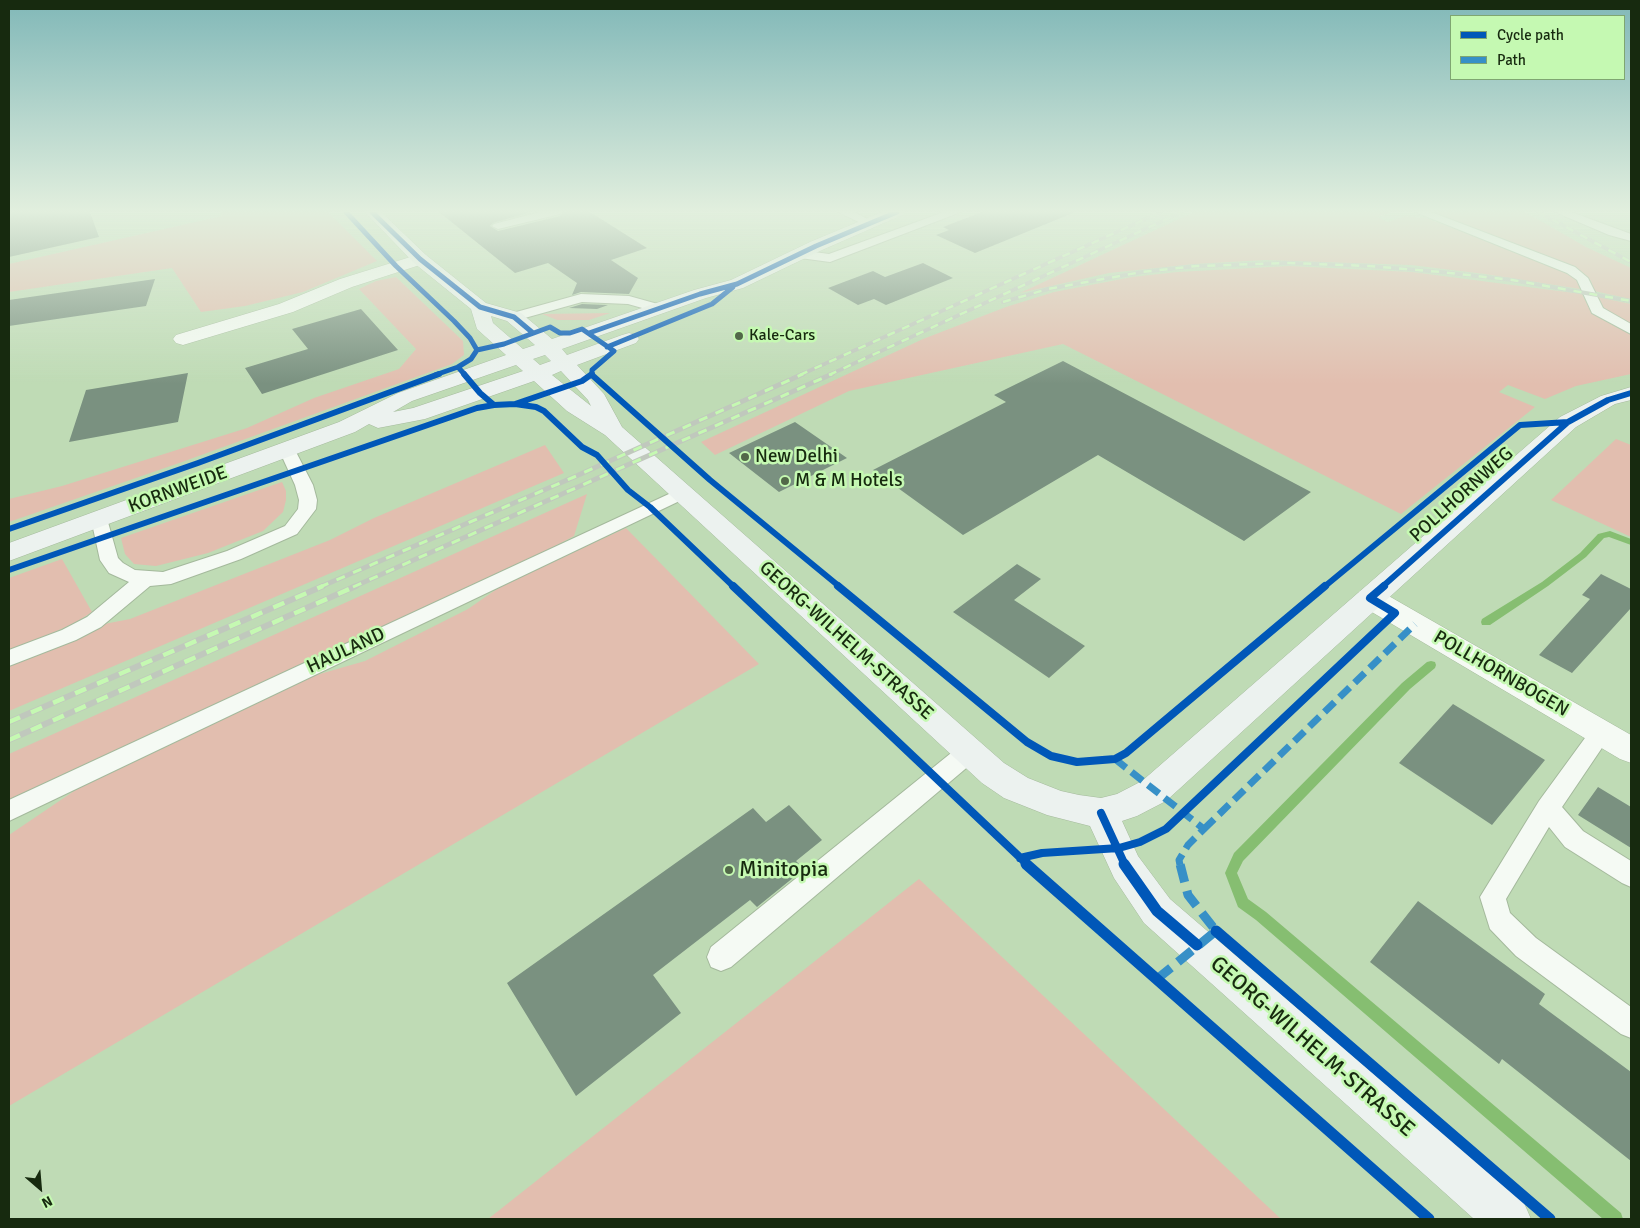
<!DOCTYPE html>
<html>
<head>
<meta charset="utf-8">
<style>
	body { margin:0 }
	#map { position:relative; width:1640px; height:1228px; overflow:hidden; background:#bfdbb5; font-family:Signika,sans-serif }
	canvas { display:block }
	.frame { position:absolute; inset:0; border:10px solid #172a0f; pointer-events:none }
	.legend { position:absolute; left:1450px; top:15px; width:175px; height:65px; box-sizing:border-box; background:#c5f9b2; border:1px solid #7fa671; margin:0; padding:6px 9px; list-style:none; font-size:15px; color:#172a0f }
	.legend li { display:flex; align-items:center; gap:10px; height:25px }
	.legend b { width:25px; border:1px solid #7fa671 }
	.north { position:absolute; left:15px; top:1163px; width:50px; height:50px; -webkit-text-stroke:4px #c5f9b2; paint-order:stroke; rotate:153deg; font-size:14px; font-weight:700; line-height:20px; text-align:center; color:#172a0f }
	.north::after { content:''; display:block; margin:auto; width:18px; height:22px; background:#172a0f; clip-path:polygon(50% 0,100% 100%,50% 72%,0 100%) }
</style>
</head>
<body>
<div id="map">
<canvas width="1640" height="1228"></canvas>
<div class="frame"></div>
<ul class="legend">
<li><b style="height:6px;background:#0057b8"></b>Cycle path</li>
<li><b style="height:6px;background:#3790c7"></b>Path</li>
</ul>
<div class="north">N</div>
</div>
<script>
const c = document.querySelector('canvas').getContext('2d');
c.lineJoin = 'round';
function fill(path, color) {
  c.fillStyle = color;
  c.fill(path, 'evenodd');
}
function poly(rows) {
  const path = new Path2D();
  for (const r of rows) {
    path.moveTo(r[0], r[1]);
    for (let i = 2; i < r.length; i += 2) path.lineTo(r[i], r[i + 1]);
  }
  return path;
}
function stroke(path, color, width, dash) {
  c.strokeStyle = color;
  c.lineWidth = width;
  c.lineCap = dash ? 'butt' : 'round';
  c.setLineDash(dash || []);
  c.stroke(path);
}
function label(font, color, halo, rows, align = 'center') {
  c.font = font + ' Signika,sans-serif';
  c.lineWidth = 5;
  c.setLineDash([]);
  c.textBaseline = 'middle';
  c.strokeStyle = halo;
  c.fillStyle = color;
  for (const [text, x, y, turn = 0] of rows) {
    c.save();
    c.translate(x, y);
    c.rotate((+turn || 0) * Math.PI / 180);
    c.textAlign = isNaN(turn) ? turn : align;
    if (halo) c.strokeText(text, 0, 0);
    c.fillText(text, 0, 0);
    c.restore();
  }
}
fill(poly([
	[221,212,328,212,377,261,303,292,245,306,201,312,172,268,9,292,9,264,222,216],
	[1194,212,1392,212,1378,217,1388,222,1405,216,1426,218,1546,262,1572,275,1577,280,1580,289,1485,274,1411,265,1265,260,1194,264,1109,273,1020,293],
	[1426,212,1525,212,1586,247,1631,268,1631,299,1594,291,1591,281,1585,275],
	[1289,266,1412,272,1582,294,1591,311,1631,334,1631,374,1576,386,1545,399,1508,385,1499,392,1535,407,1401,514,1063,344,849,391,715,455,701,442,923,339,1006,307,1054,292,1132,277,1177,272],
	[396,277,463,341,464,355,452,364,182,462,9,522,9,499,62,486,247,428,314,398,399,369,416,349,359,289,376,281],
	[1597,297,1631,304,1631,328,1602,310],
	[610,313,589,320,557,320,542,314],
	[1616,439,1631,445,1631,537,1551,500],
	[545,445,564,473,9,711,9,665,99,625,130,619,330,540,374,518],
	[282,482,286,491,286,500,283,512,263,531,208,553,156,566,134,564,125,554,121,538],
	[587,494,574,536,522,564,129,744,9,801,9,754],
	[626,528,759,664,9,1106,9,835,83,785,306,678,365,661,468,609,507,582],
	[62,559,92,612,75,623,9,652,9,578],
	[919,879,1281,1219,488,1219]
]), '#e2beaf');
fill(poly([
	[1610,531,1631,539,1631,545,1609,537,1604,538,1586,557,1548,586,1490,625,1482,625,1481,622,1482,619,1542,582,1580,553,1598,534,1610,531],
	[1431,661,1435,662,1436,665,1435,668,1410,689,1243,861,1237,873,1248,899,1266,912,1621,1213,1623,1219,1603,1219,1256,920,1238,907,1225,873,1234,853,1402,683,1427,662,1431,661]
]), '#86be71');
fill(poly([
	[9,212,90,212,99,237,9,257],
	[439,212,531,212,493,223,490,226,498,231,560,216,563,212,590,212,647,248,611,260,638,278,629,294,581,292,572,295,577,283,548,263,515,273],
	[982,212,1073,212,1073,213,975,253,936,235,949,230,943,227],
	[923,263,953,278,886,305,874,299,858,305,828,288,873,271,885,277],
	[155,279,146,306,9,326,9,300],
	[582,304,608,305,597,309,569,308],
	[361,309,398,350,262,394,245,368,308,349,292,329],
	[1063,361,1311,492,1244,541,1098,455,963,535,873,470,1006,402,994,395],
	[188,373,178,422,69,442,86,390],
	[795,422,847,458,779,492,729,453],
	[1017,564,1041,579,1014,600,1085,646,1049,678,953,612],
	[1601,574,1631,589,1631,608,1572,673,1539,655,1590,599,1582,595],
	[1453,704,1545,760,1492,825,1399,763],
	[1598,787,1631,807,1631,848,1578,815],
	[789,805,822,840,796,861,804,869,757,907,750,900,653,975,681,1013,576,1096,507,983,753,808,766,822],
	[1418,901,1545,994,1539,1004,1631,1072,1631,1161,1502,1059,1499,1064,1370,962]
]), '#7a9180');
const lane = poly([
	[540,212,561,212,560,214,498,229,492,226,494,224,540,212],
	[838,212,854,212,875,223,873,225,865,225,838,212],
	[944,212,961,212,830,262,800,258,794,254,800,250,829,254,944,212],
	[1415,212,1431,212,1575,267,1588,278,1603,308,1631,324,1631,334,1592,313,1577,280,1567,273,1415,212],
	[1555,212,1571,212,1631,234,1631,241,1609,235,1555,212],
	[581,294,629,296,665,306,667,309,660,313,628,304,582,302,514,321,507,317,509,314,581,294],
	[287,445,293,447,295,450,313,485,317,500,316,509,297,534,241,559,171,584,150,586,101,627,76,640,9,666,9,650,62,630,87,617,129,582,109,573,100,560,91,519,94,515,100,513,106,515,118,558,123,563,135,570,163,572,227,551,285,526,298,509,299,500,295,485,279,450,281,447,287,445],
	[684,487,690,488,693,492,690,496,9,821,9,800,684,487],
	[1601,724,1609,727,1612,733,1562,807,1583,831,1631,861,1631,887,1622,883,1565,847,1549,827,1506,899,1510,913,1536,938,1631,1007,1631,1038,1621,1034,1516,956,1490,929,1480,897,1539,801,1593,727,1601,724],
	[969,742,977,745,980,752,977,759,731,967,721,971,711,967,707,957,711,947,961,745,969,742]
]);
const street = poly([
	[420,254,426,255,428,259,426,263,352,287,293,312,183,345,176,343,173,339,176,335,279,304,340,279,420,254],
	[1370,588,1380,591,1631,735,1631,763,1620,759,1360,605,1356,598,1360,591,1370,588]
]);
const secondary = poly([
	[365,212,381,212,426,255,486,303,521,313,552,339,694,290,731,280,810,242,882,212,904,212,902,215,822,250,743,288,706,298,562,349,567,355,622,335,629,333,636,335,639,339,636,343,577,365,604,394,622,427,1004,763,1028,778,1061,791,1079,795,1101,798,1117,794,1142,781,1560,417,1601,396,1631,387,1631,400,1615,404,1576,427,1166,801,1137,816,1122,821,1138,856,1170,899,1524,1203,1531,1219,1474,1219,1144,923,1114,878,1090,826,1047,815,1004,798,982,783,605,435,567,411,534,381,425,419,378,428,369,424,355,432,9,561,9,543,339,422,398,393,506,355,477,329,471,309,414,263,365,212],
	[491,316,507,321,535,345,523,349,493,323,491,316],
	[545,355,551,361,540,365,533,359,545,355],
	[516,365,523,371,413,408,393,412,412,401,516,365],
	[561,371,588,400,591,406,552,375,561,371]
]);
stroke(lane, '#a4b99c', 2);
stroke(street, '#a4b99c', 1);
stroke(secondary, '#a4b99c', 1);
stroke(poly([
	[745,509,840,587]
]), '#ccd5c9', 2.5, [2, 2]);
stroke(poly([
	[838,586,1027,742,1051,756,1064,760,1088,762,1115,759]
]), '#ccd5c9', 4, [2.5, 2.5]);
fill(lane, '#f5faf4');
fill(street, '#f5faf4');
fill(secondary, '#ecf2ef');
const railFar2 = poly([
	[1538,212,1631,262],
	[1003,302,1048,289,1142,272,1197,266,1289,263,1369,266,1441,272,1512,280,1631,301],
	[800,375,1161,212],
	[829,375,1182,212]
]);
const railFar1 = poly([
	[320,587,574,477,803,374],
	[353,587,832,374]
]);
const rail = poly([
	[9,722,323,586],
	[9,740,356,586]
]);
stroke(railFar2, '#c0c8bd', 4);
stroke(railFar1, '#c0c8bd', 5);
stroke(rail, '#c0c8bd', 6);
stroke(railFar2, '#c5f9b2', 2.5, [8]);
stroke(railFar1, '#c5f9b2', 3, [9]);
stroke(rail, '#c5f9b2', 4.5, [12]);
stroke(poly([
	[1115,759,1204,829,1188,845,1179,860,1180,865],
	[1204,829,1415,624]
]), '#3790c7', 7, [14, 7]);
stroke(poly([
	[1157,979,1216,931,1188,895,1180,864]
]), '#3790c7', 9, [18, 9]);
stroke(poly([
	[346,212,396,266,454,321,470,338,477,350],
	[372,212,420,259,480,307,514,317,533,333],
	[589,333,700,294,737,284,816,246,897,212],
	[607,347,712,304,733,287],
	[435,375,458,367],
	[465,375,458,367,471,359,477,350,504,344,550,327,560,333,570,333,582,329,614,351,592,370,592,375]
]), '#0057b8', 5);
stroke(poly([
	[464,374,480,393,494,405,515,404],
	[592,375,710,480,840,587],
	[515,404,536,407,544,411,582,447,597,455,628,490,650,507,734,587],
	[515,404,582,381,592,374],
	[9,529,198,463,439,374],
	[9,570,477,408,494,405],
	[1324,587,1520,425,1568,422],
	[1382,587,1568,422,1608,400,1631,393]
]), '#0057b8', 6);
stroke(poly([
	[733,586,1028,865],
	[838,586,1027,742,1051,756,1077,762,1115,759,1126,753,1325,586],
	[1101,813,1125,865],
	[1020,858,1042,853,1119,848,1140,842,1166,829,1395,613,1370,598,1384,586]
]), '#0057b8', 8);
stroke(poly([
	[1026,864,1429,1219],
	[1124,864,1157,911,1197,945],
	[1216,931,1550,1219]
]), '#0057b8', 11);
const sky = c.createLinearGradient(0, 0, 0, 384);
sky.addColorStop(0, '#81b8b8');
sky.addColorStop(0.55, '#e2efde');
sky.addColorStop(1, '#e2efde00');
c.fillStyle = sky;
c.fillRect(0, 0, 1640, 384);
for (const [x, y, r, color] of [
	[739,336,5,"#526849"],
	[745,457,5,"#526849"],
	[785,481,5,"#526849"],
	[729,870,5,"#526849"]
]) {
  const dot = new Path2D();
  dot.arc(x, y, r, 0, 2 * Math.PI);
  c.fillStyle = color;
  c.fill(dot);
  stroke(dot, '#c5f9b2', 2);
}
label('16px', '#172a0f', '#c5f9b2', [
	["Kale-Cars",749,336]
], 'left');
label('19px', '#172a0f', '#c5f9b2', [
	["New Delhi",755,457],
	["M & M Hotels",795,481]
], 'left');
label('19px', '#172a0f', '#c5f9b2', [
	["KORNWEIDE",178,490,-20],
	["POLLHORNWEG",1462,495,-42],
	["GEORG-WILHELM-STRASSE",846,641,42],
	["HAULAND",346,651,-25],
	["POLLHORNBOGEN",1501,674,30]
]);
label('22px', '#172a0f', '#c5f9b2', [
	["Minitopia",739,870]
], 'left');
label('22px', '#172a0f', '#c5f9b2', [
	["GEORG-WILHELM-STRASSE",1312,1047,41]
]);
</script>
</body>
</html>
